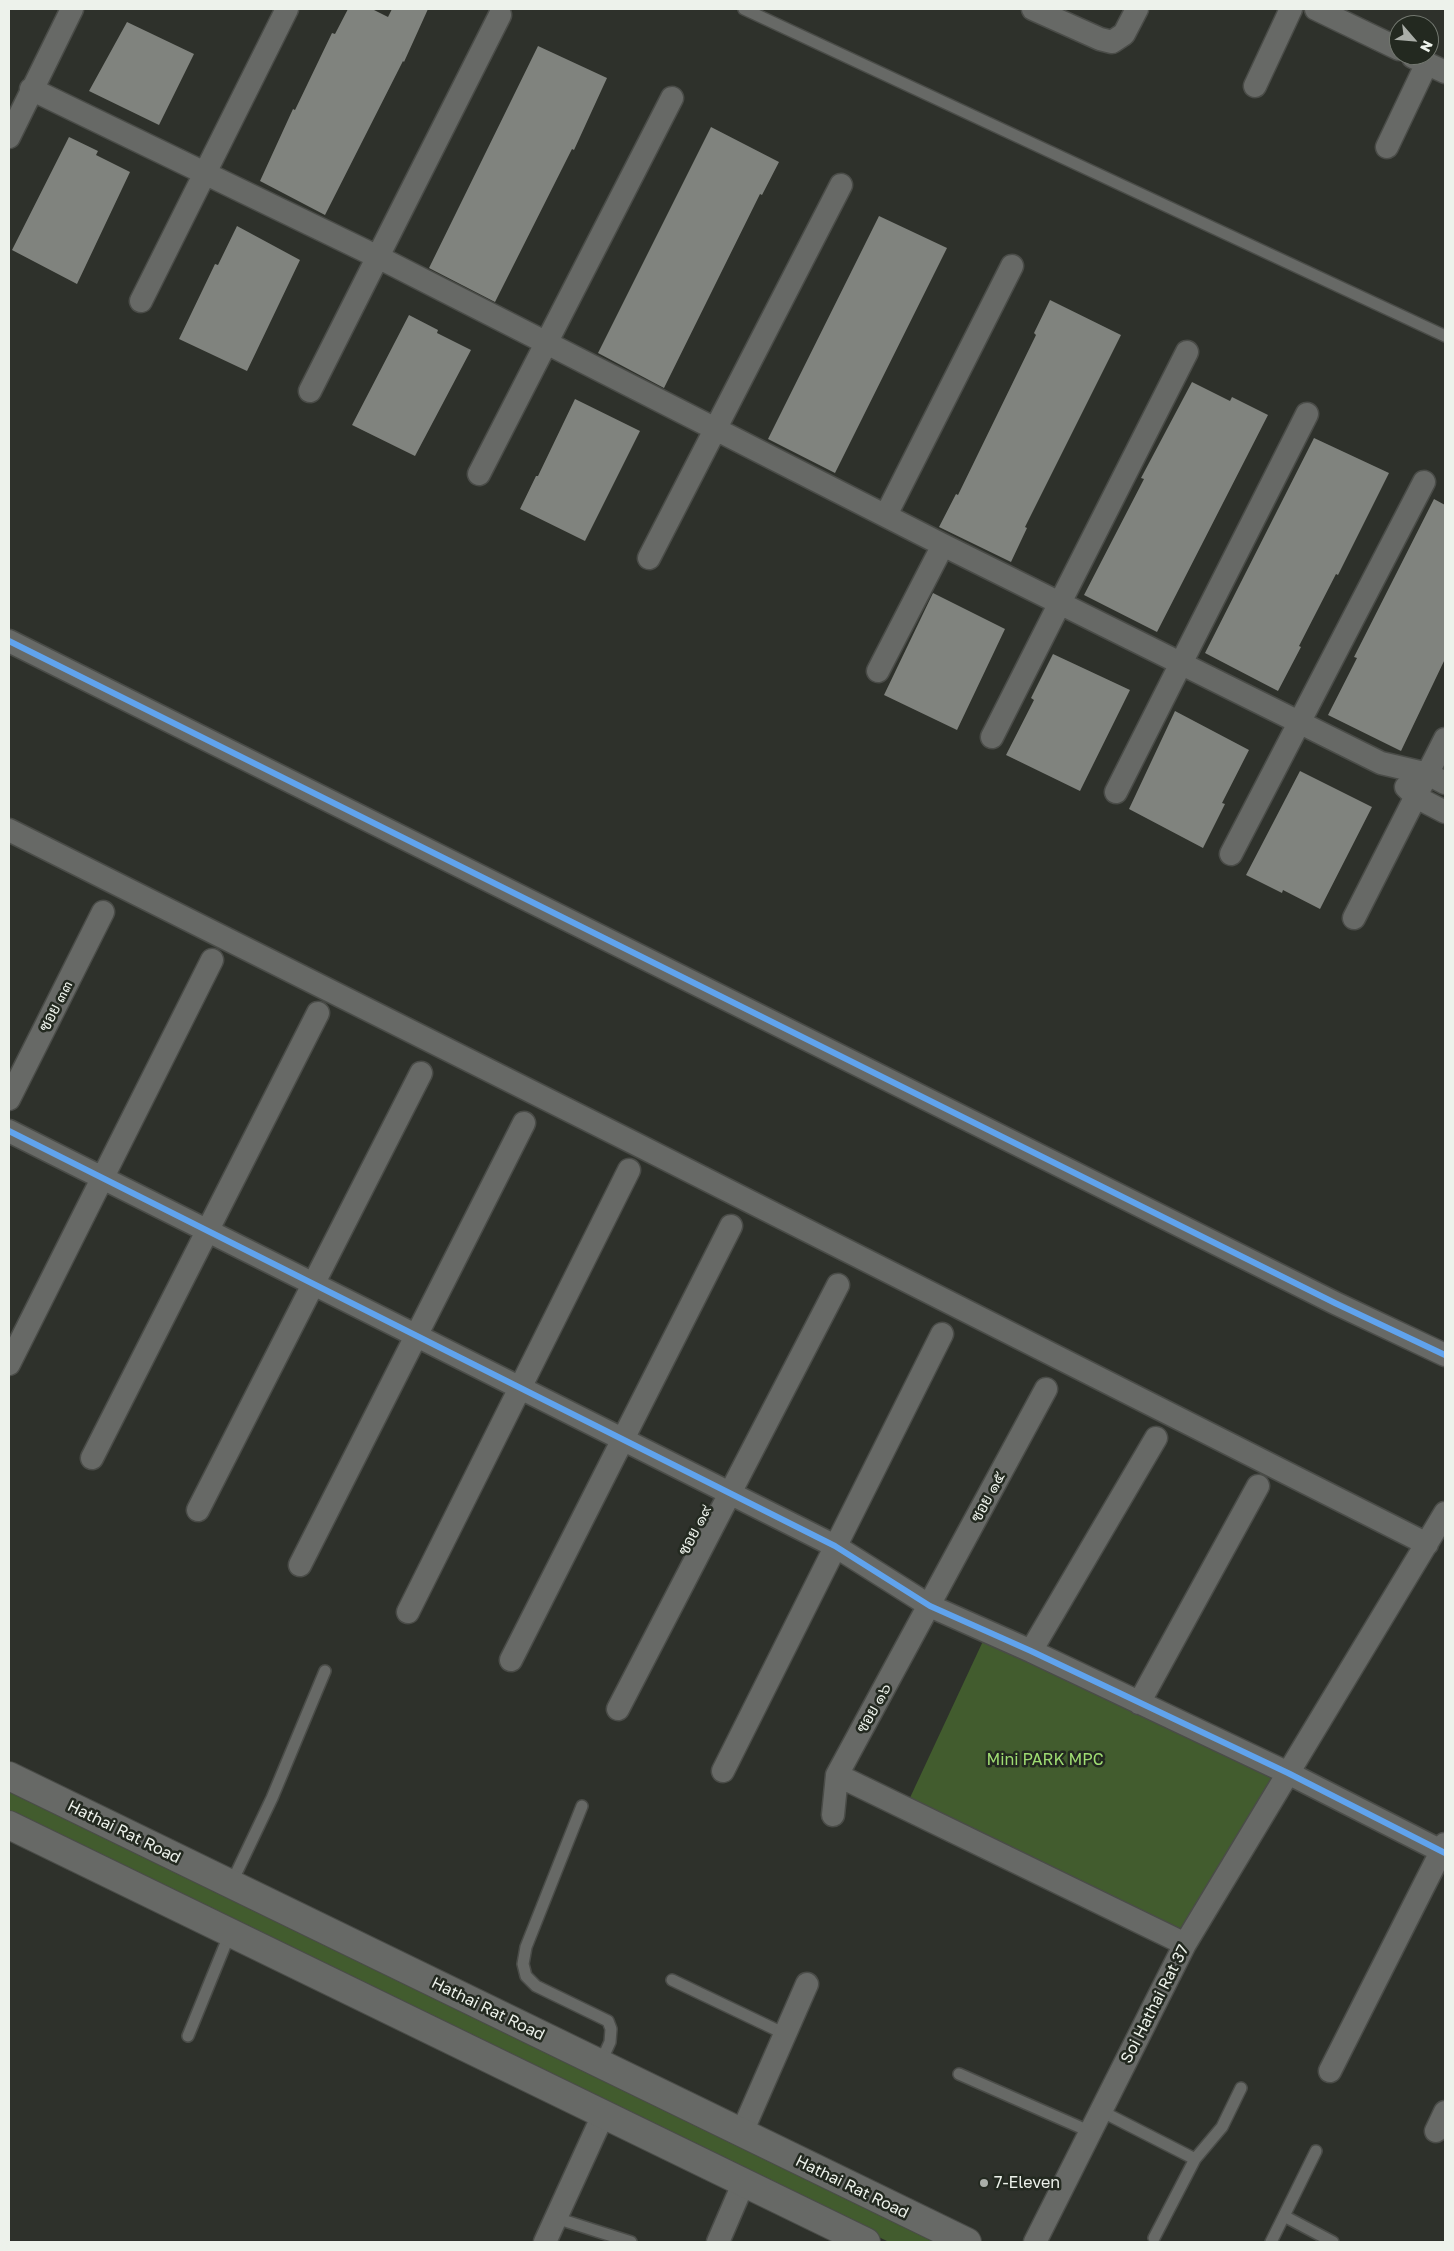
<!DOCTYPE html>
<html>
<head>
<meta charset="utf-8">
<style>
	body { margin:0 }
	#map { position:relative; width:1454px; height:2251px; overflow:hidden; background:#2e312b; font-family:"Golos Text",sans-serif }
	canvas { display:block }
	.frame { position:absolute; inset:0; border:10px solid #edf2eb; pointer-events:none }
	.north { position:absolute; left:1389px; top:15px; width:50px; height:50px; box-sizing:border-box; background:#232920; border:1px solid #747971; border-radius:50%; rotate:117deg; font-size:14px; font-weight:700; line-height:20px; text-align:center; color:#edf2eb }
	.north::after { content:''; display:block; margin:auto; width:18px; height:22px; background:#aaaea8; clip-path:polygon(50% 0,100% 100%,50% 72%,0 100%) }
</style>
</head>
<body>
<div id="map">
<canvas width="1454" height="2251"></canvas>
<div class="frame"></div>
<div class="north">N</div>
</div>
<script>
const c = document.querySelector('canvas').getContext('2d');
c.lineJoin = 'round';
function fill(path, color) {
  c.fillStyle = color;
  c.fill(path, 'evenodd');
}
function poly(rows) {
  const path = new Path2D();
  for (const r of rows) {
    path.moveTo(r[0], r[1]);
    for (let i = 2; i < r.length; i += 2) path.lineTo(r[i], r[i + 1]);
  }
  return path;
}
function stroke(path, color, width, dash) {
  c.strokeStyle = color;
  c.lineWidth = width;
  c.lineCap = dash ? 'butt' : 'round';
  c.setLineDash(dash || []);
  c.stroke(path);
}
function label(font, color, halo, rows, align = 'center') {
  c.font = font + ' "Golos Text",Sarabun,sans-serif';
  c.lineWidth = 5;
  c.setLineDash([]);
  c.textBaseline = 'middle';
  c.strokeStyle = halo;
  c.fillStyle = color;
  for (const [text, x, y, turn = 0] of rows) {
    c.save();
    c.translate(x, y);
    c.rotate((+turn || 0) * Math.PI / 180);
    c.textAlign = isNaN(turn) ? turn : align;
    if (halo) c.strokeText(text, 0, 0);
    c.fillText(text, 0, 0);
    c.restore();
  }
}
fill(poly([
	[991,1624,1282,1772,1188,1937,908,1802],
	[9,1787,947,2242,889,2242,411,2011,9,1814]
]), '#425c2e');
fill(poly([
	[348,9,372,9,388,17,392,9,428,9,404,62,403,61,325,215,260,181,293,109,295,110,332,33,335,34],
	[127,22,194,54,159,125,89,91],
	[538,46,607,78,574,150,572,149,495,302,429,268],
	[711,127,779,162,762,195,760,194,664,388,598,353],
	[69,137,98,151,96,155,130,172,77,284,12,250],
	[879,216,947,248,835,473,768,439],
	[237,226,300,260,247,371,179,339,215,264,218,265],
	[1050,300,1121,335,1025,527,1027,528,1011,562,939,527,956,494,958,495,1036,335,1034,333],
	[409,315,438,330,437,333,471,350,415,456,352,425],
	[1192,382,1230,401,1232,397,1268,415,1157,632,1084,595,1144,479,1141,478],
	[575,399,640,431,585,541,520,509,536,476,538,476],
	[1314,438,1389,473,1338,575,1336,574,1299,646,1301,647,1278,691,1205,653],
	[1434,499,1445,505,1445,659,1401,751,1328,715,1357,658,1354,657],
	[933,593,1005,629,957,730,884,695],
	[1053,654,1130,690,1080,791,1006,755,1034,700,1031,698],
	[1175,711,1249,750,1222,803,1225,804,1203,848,1129,809],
	[1300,771,1372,807,1320,909,1283,890,1282,893,1246,875]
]), '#80837e');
const service = poly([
	[744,9,1445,336],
	[582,1806,526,1947,523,1964,526,1976,536,1986,608,2021,611,2029,610,2042,600,2064],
	[231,1884,272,1798,325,1671],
	[672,1980,785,2034],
	[188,2036,230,1933],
	[959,2074,1091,2132],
	[1101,2111,1195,2159],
	[1284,2216,1333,2242],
	[556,2218,631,2242],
	[1154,2238,1195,2159,1222,2127,1241,2088],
	[1271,2242,1316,2151]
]);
const minor = poly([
	[1033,9,1100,39,1112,42,1124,34,1137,9],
	[1316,9,1399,49],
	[1413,57,1445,72],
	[1255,86,1291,9],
	[31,89,378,257,943,545,1381,763,1428,774,1445,783],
	[9,137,72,9],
	[1387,147,1427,63],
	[141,301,287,9],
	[310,391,500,15],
	[479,474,672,98],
	[886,515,1012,266],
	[649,558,841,185],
	[9,641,1335,1303,1445,1355],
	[878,671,943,545],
	[992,737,1187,352],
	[1406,787,1416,797,1445,812],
	[1116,792,1307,414],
	[9,830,636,1144,1427,1544],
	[1231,854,1424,482],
	[1354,918,1445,739],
	[9,1099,103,912],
	[9,1131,835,1546,930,1606,1031,1651,1288,1773,1445,1853],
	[9,1364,212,960],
	[92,1458,318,1013],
	[198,1510,421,1073],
	[300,1565,524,1123],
	[408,1612,629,1170],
	[1031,1651,1156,1438],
	[511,1660,731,1226],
	[1139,1703,1258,1486],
	[618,1709,838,1285],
	[723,1771,942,1334],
	[837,1775,1185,1944],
	[833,1815,837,1775,1046,1389],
	[1330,2071,1445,1844],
	[1436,2131,1445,2112],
	[742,2132,807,1984],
	[545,2242,603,2115],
	[718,2242,743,2184],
	[1035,2242,1185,1944,1445,1513]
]);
const secondary = poly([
	[9,1776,967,2242],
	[9,1825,866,2242]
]);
stroke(service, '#4a4c48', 14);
stroke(minor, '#4a4c48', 25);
stroke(secondary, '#4a4c48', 30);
stroke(service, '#676966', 11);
stroke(minor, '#676966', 22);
stroke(secondary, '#676966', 28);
stroke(poly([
	[9,641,1335,1303,1445,1355],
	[9,1131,835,1546,930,1606,1031,1651,1288,1773,1445,1853]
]), '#60a3ed', 6);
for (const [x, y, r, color] of [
	[984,2183,5,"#aaaea8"]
]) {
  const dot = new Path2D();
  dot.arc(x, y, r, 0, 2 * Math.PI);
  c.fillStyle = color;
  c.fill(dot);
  stroke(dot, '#232920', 2);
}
label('16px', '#edf2eb', '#232920', [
	["ซอย ๓๓",56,1006,-63],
	["ซอย ๑๕",988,1497,-62],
	["ซอย ๑๙",695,1530,-63],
	["ซอย ๑๖",874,1708,-61],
	["Hathai Rat Road",124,1832,26],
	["Soi Hathai Rat 37",1155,2004,-63],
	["Hathai Rat Road",488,2009,26],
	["Hathai Rat Road",852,2187,26]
]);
label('16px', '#9fdc72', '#232920', [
	["Mini PARK MPC",1045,1760]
]);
label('16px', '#edf2eb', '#232920', [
	["7-Eleven",994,2183]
], 'left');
</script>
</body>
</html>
